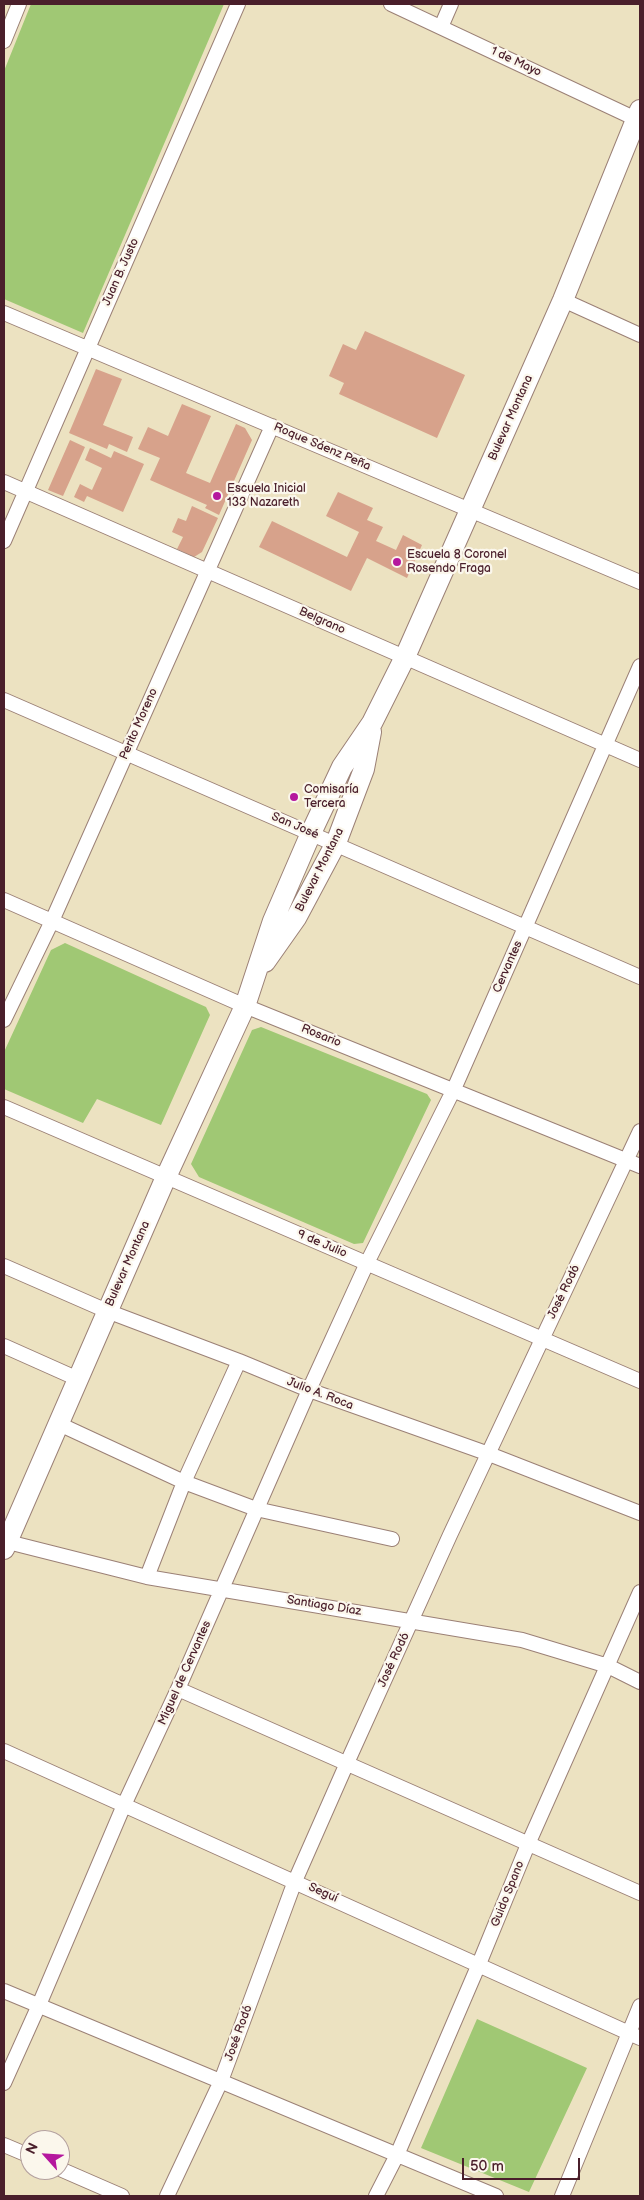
<!DOCTYPE html>
<html>
<head>
<meta charset="utf-8">
<style>
	body { margin:0 }
	#map { position:relative; width:644px; height:2200px; overflow:hidden; background:#ece2c1; font-family:"Balsamiq Sans",sans-serif }
	canvas { display:block }
	.frame { position:absolute; inset:0; border:5px solid #4a1f2b; pointer-events:none }
	.north { position:absolute; left:20px; top:2130px; width:50px; height:50px; box-sizing:border-box; background:#fbf7ec; border:1px solid #b4a19f; border-radius:50%; rotate:296deg; font-size:14px; font-weight:700; line-height:20px; text-align:center; color:#4a1f2b }
	.north::after { content:''; display:block; margin:auto; width:18px; height:22px; background:#b5179e; clip-path:polygon(50% 0,100% 100%,50% 72%,0 100%) }
	.scale { position:absolute; left:462px; top:2158px; width:118px; height:22px; box-sizing:border-box; border:2px solid #4a1f2b; border-top:0; padding-left:6px; font-size:15px; line-height:18px; white-space:nowrap; color:#4a1f2b; -webkit-text-stroke:4px #fbf7ec; paint-order:stroke }
</style>
</head>
<body>
<div id="map">
<canvas width="644" height="2200"></canvas>
<div class="frame"></div>
<div class="north">N</div>
<div class="scale">50 m</div>
</div>
<script>
const c = document.querySelector('canvas').getContext('2d');
c.lineJoin = 'round';
function fill(path, color) {
  c.fillStyle = color;
  c.fill(path, 'evenodd');
}
function poly(rows) {
  const path = new Path2D();
  for (const r of rows) {
    path.moveTo(r[0], r[1]);
    for (let i = 2; i < r.length; i += 2) path.lineTo(r[i], r[i + 1]);
  }
  return path;
}
function stroke(path, color, width, dash) {
  c.strokeStyle = color;
  c.lineWidth = width;
  c.lineCap = dash ? 'butt' : 'round';
  c.setLineDash(dash || []);
  c.stroke(path);
}
function label(font, color, halo, rows, align = 'center') {
  c.font = font + ' "Balsamiq Sans",sans-serif';
  c.lineWidth = 4.5;
  c.setLineDash([]);
  c.textBaseline = 'middle';
  c.strokeStyle = halo;
  c.fillStyle = color;
  for (const [text, x, y, turn = 0] of rows) {
    c.save();
    c.translate(x, y);
    c.rotate((+turn || 0) * Math.PI / 180);
    c.textAlign = isNaN(turn) ? turn : align;
    if (halo) c.strokeText(text, 0, 0);
    c.fillText(text, 0, 0);
    c.restore();
  }
}
fill(poly([
	[31,4,224,4,83,333,4,299,4,71],
	[65,943,206,1007,210,1015,161,1125,97,1099,83,1123,4,1089,4,1052,51,950],
	[261,1027,427,1094,431,1100,363,1243,354,1244,199,1177,191,1164,252,1030],
	[477,2019,587,2068,529,2192,421,2148]
]), '#a0c874');
fill(poly([
	[365,331,465,375,437,438,339,394,344,383,329,376,343,344,356,350],
	[96,369,122,379,103,425,133,437,127,452,109,444,107,449,69,433],
	[182,404,211,416,186,473,210,483,236,424,245,428,252,440,219,515,205,508,207,505,150,480,160,458,138,449,148,427,168,436],
	[70,440,85,447,63,496,48,490],
	[90,448,111,458,114,451,144,464,123,512,87,496,84,502,74,497,80,484,92,490,102,468,85,460],
	[338,492,373,508,367,520,383,527,376,541,396,550,403,535,422,545,407,578,367,558,351,591,259,547,272,521,347,557,359,532,326,516],
	[192,506,218,518,202,552,194,557,177,549,183,537,172,532,178,518,186,521]
]), '#d7a28b');
const street = poly([
	[391,4,636,119],
	[441,27,451,4],
	[4,41,19,4],
	[563,300,640,335],
	[4,313,640,582],
	[4,482,640,760],
	[4,541,238,4],
	[4,700,640,977],
	[4,900,245,1006,640,1166],
	[4,1020,52,921,272,426],
	[4,1107,640,1381],
	[4,1266,107,1311,239,1361,309,1390,489,1454,640,1513],
	[4,1346,78,1379],
	[59,1424,184,1482,256,1509,392,1539],
	[4,1541,147,1577,522,1640,608,1666,640,1682],
	[147,1577,184,1482,239,1361],
	[178,1689,640,1893],
	[4,1751,640,2038],
	[4,1991,496,2196],
	[4,2083,39,2005,124,1805,178,1689,309,1390,367,1263,454,1089,640,666],
	[4,2145,30,2156],
	[60,2169,122,2196],
	[167,2196,221,2081,295,1881,347,1763,450,1535,640,1131],
	[376,2196,397,2155,479,1964,529,1842,640,1592],
	[562,2196,640,2006]
]);
const secondary = poly([
	[265,962,296,918,336,843,364,769,371,732],
	[4,1549,166,1177,245,1006,273,921,311,833,342,767,372,723,405,657,563,300,640,110]
]);
stroke(street, '#9b8076', 16);
stroke(secondary, '#9b8076', 22);
stroke(street, '#fff', 14);
stroke(secondary, '#fff', 20);
for (const [x, y, r, color] of [
	[217,496,5,"#b5179e"],
	[397,562,5,"#b5179e"],
	[294,797,5,"#b5179e"]
]) {
  const dot = new Path2D();
  dot.arc(x, y, r, 0, 2 * Math.PI);
  c.fillStyle = color;
  c.fill(dot);
  stroke(dot, '#fbf7ec', 2);
}
label('12px', '#4a1f2b', '#fbf7ec', [
	["1 de Mayo",516,62,25],
	["Juan B. Justo",121,272,-66],
	["Bulevar Montana",511,418,-66],
	["Roque Sáenz Peña",322,447,23],
	["Belgrano",322,621,24],
	["Perito Moreno",139,724,-66],
	["San José",295,826,23],
	["Bulevar Montana",320,870,-63],
	["Cervantes",508,967,-66],
	["Rosario",321,1036,22],
	["9 de Julio",322,1244,23],
	["Bulevar Montana",128,1264,-66],
	["José Rodó",564,1292,-64],
	["Julio A. Roca",320,1394,21],
	["Santiago Díaz",324,1606,9],
	["José Rodó",394,1660,-65],
	["Miguel de Cervantes",185,1673,-66],
	["Seguí",323,1893,24],
	["Guido Spano",508,1894,-68],
	["José Rodó",239,2033,-70]
]);
label('12px', '#4a1f2b', '#fbf7ec', [
	["Escuela Inicial",227,489],
	["133 Nazareth",227,503],
	["Escuela 8 Coronel",407,555],
	["Rosendo Fraga",407,569],
	["Comisaría",304,790],
	["Tercera",304,804]
], 'left');
</script>
</body>
</html>
